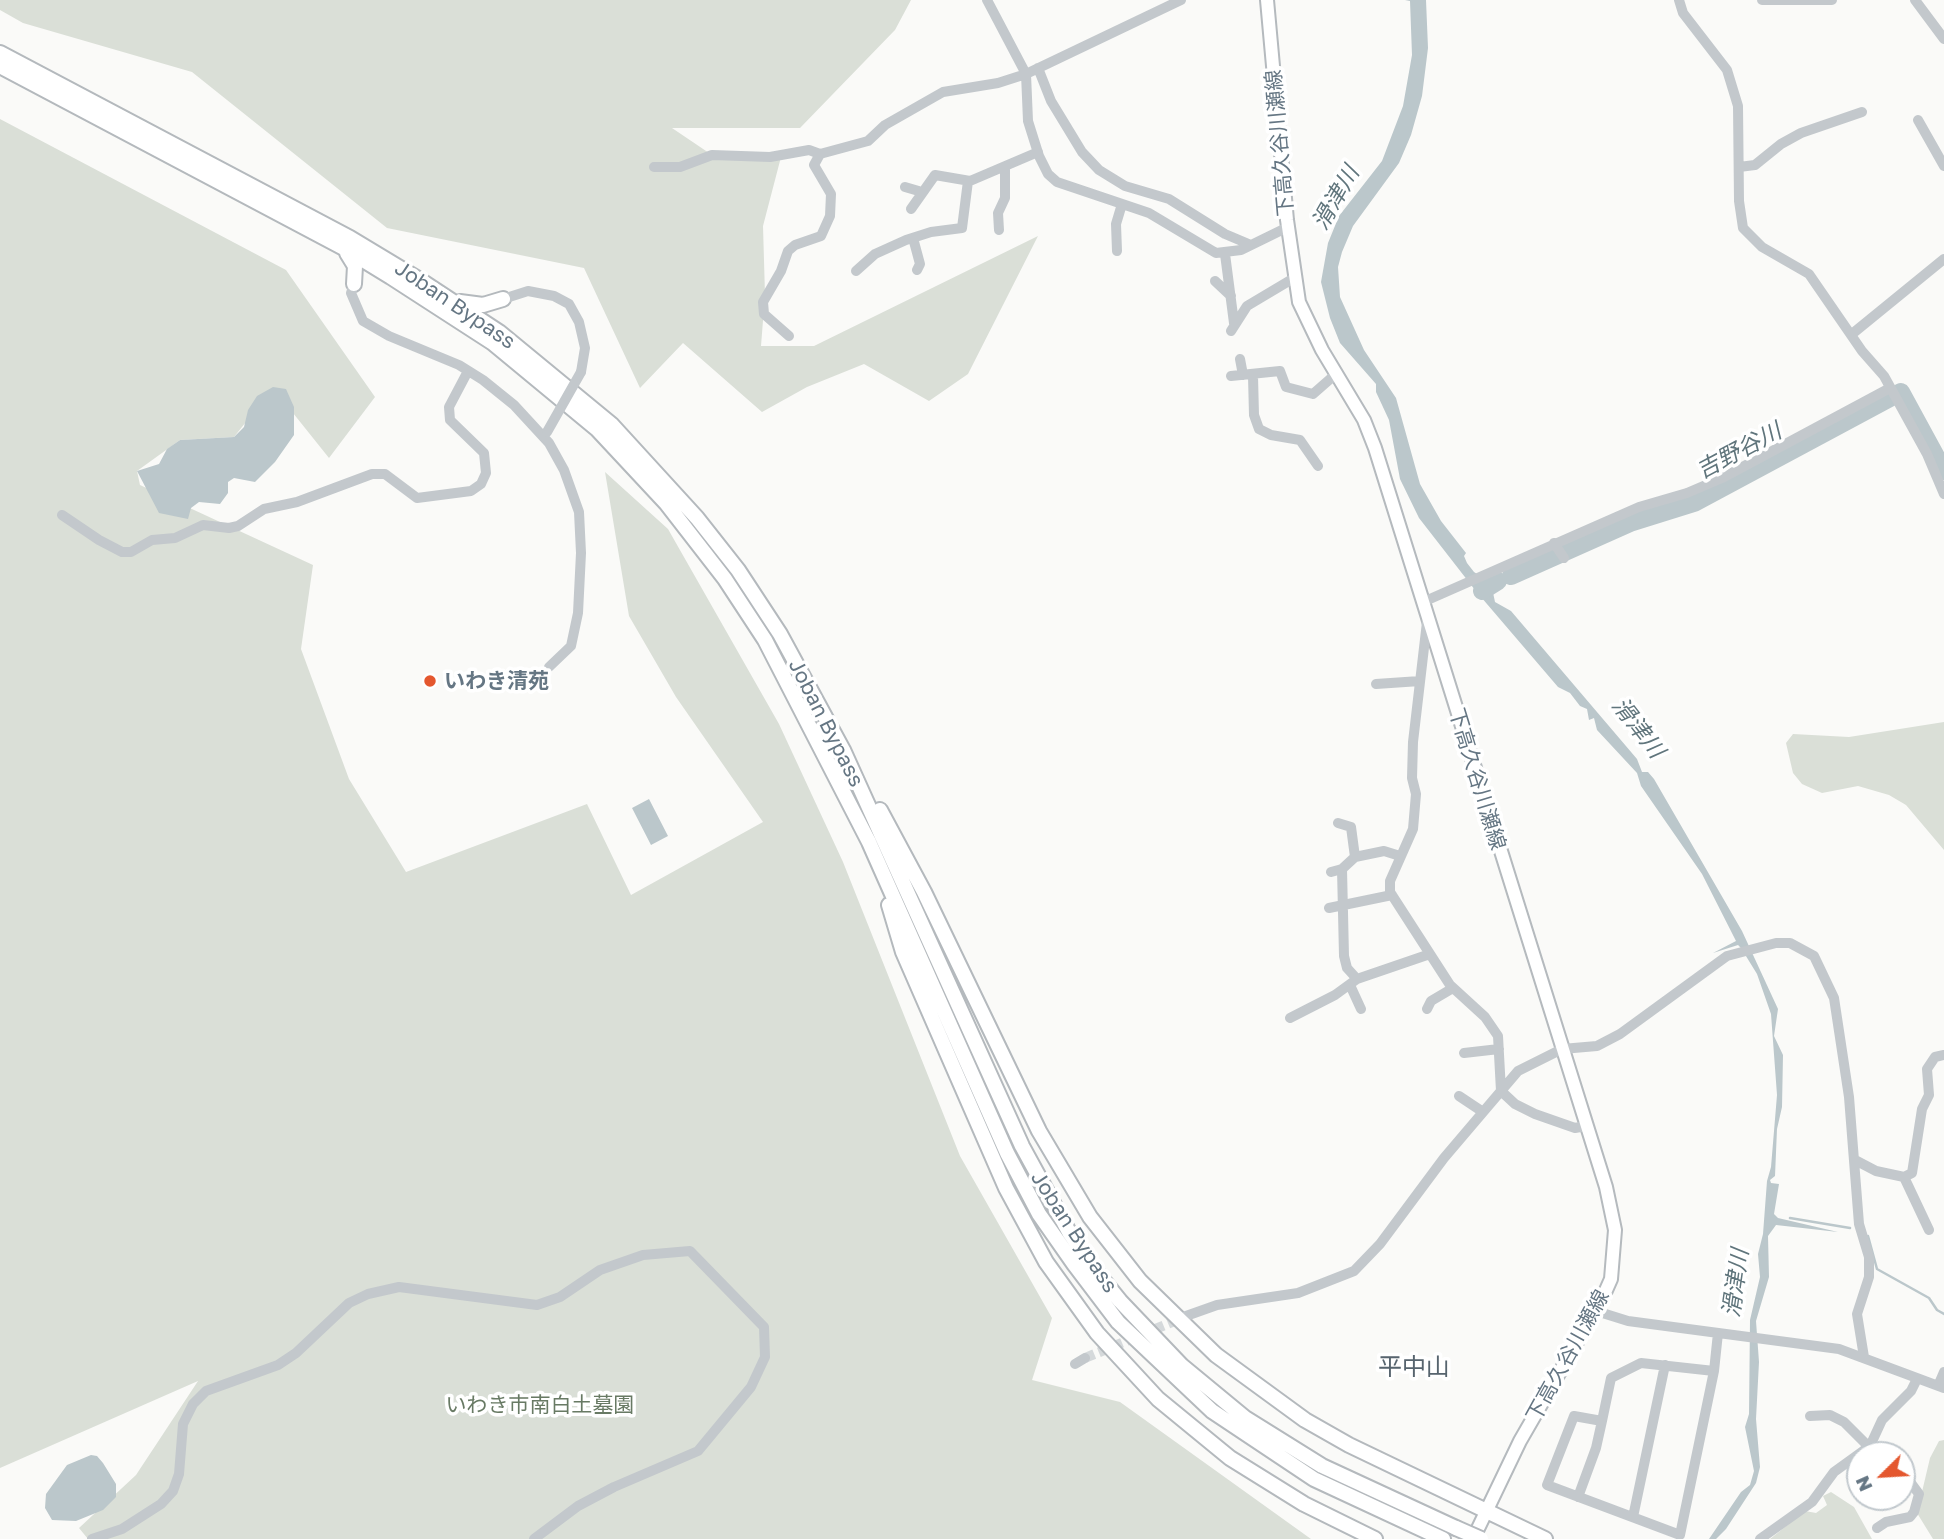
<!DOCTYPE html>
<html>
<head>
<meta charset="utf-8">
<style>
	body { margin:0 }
	#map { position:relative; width:1944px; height:1539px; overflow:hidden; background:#fafaf8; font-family:"Golos Text",sans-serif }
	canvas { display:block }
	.north { position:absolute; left:1846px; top:1441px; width:70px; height:70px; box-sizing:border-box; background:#fff; border:2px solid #c1c8cd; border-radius:50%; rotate:246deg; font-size:19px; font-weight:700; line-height:28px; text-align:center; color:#657683 }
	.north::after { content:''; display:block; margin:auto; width:24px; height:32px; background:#e4572e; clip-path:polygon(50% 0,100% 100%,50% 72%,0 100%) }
</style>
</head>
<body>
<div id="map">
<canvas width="1944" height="1539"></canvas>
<div class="north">N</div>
</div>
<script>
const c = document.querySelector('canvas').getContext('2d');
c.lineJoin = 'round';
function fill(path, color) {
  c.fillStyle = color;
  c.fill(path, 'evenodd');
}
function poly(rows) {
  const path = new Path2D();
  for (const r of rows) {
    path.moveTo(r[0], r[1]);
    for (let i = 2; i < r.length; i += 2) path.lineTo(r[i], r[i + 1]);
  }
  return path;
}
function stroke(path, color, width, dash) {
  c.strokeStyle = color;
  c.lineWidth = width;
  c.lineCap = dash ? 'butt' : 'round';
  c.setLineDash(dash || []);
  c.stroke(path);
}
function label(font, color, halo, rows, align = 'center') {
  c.font = font + ' "Golos Text","Noto Sans JP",sans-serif';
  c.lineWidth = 7;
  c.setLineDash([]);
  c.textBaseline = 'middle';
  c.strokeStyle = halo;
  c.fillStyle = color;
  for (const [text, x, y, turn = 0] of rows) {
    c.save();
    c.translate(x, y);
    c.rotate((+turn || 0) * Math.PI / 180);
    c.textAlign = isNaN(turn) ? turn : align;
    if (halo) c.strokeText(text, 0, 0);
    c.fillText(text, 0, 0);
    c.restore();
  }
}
fill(poly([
	[0,0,911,0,895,30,800,128,672,128,712,155,781,157,763,226,765,295,761,346,814,346,1038,236,968,374,929,401,864,364,807,387,762,412,683,343,640,388,584,268,387,228,192,72,23,23,0,10],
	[0,119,286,270,375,397,329,458,273,388,234,437,180,440,137,471,140,485,313,565,301,649,349,779,406,872,587,804,631,895,763,822,676,697,629,616,605,472,668,529,779,724,843,862,960,1156,1052,1318,1032,1380,1120,1402,1311,1539,88,1539,79,1528,136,1475,198,1381,0,1468],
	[1944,722,1944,850,1906,805,1889,795,1858,786,1822,793,1802,784,1793,773,1786,743,1793,734,1849,737],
	[1944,1440,1944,1539,1933,1539,1917,1513,1930,1458,1939,1441],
	[1831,1492,1854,1507,1872,1539,1770,1539,1805,1511,1816,1513,1827,1505,1823,1496]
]), '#dadfd7');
fill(poly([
	[1405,0,1426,0,1428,48,1422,96,1411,135,1399,163,1353,226,1342,252,1338,267,1340,297,1364,350,1396,398,1420,484,1441,521,1466,553,1464,556,1467,563,1474,572,1491,583,1495,602,1511,611,1637,759,1642,772,1648,772,1654,779,1742,931,1778,1009,1774,1036,1783,1055,1782,1107,1777,1129,1775,1176,1770,1180,1771,1183,1779,1184,1774,1214,1778,1218,1838,1232,1776,1225,1768,1236,1769,1277,1756,1321,1759,1362,1756,1419,1760,1467,1756,1483,1726,1529,1716,1539,1709,1539,1741,1492,1750,1485,1754,1471,1745,1427,1749,1414,1750,1320,1760,1277,1758,1254,1763,1234,1767,1181,1771,1167,1777,1095,1771,1014,1757,974,1741,948,1738,945,1713,953,1736,941,1702,874,1641,786,1637,773,1597,730,1594,718,1589,720,1587,709,1580,706,1570,693,1558,687,1475,590,1419,518,1400,479,1389,420,1376,392,1376,384,1340,343,1330,318,1321,282,1328,243,1339,216,1382,161,1403,106,1412,55,1410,1],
	[273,387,286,389,294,407,294,435,275,462,255,482,234,478,228,482,228,493,220,504,199,502,191,508,188,519,159,513,137,471,159,464,167,449,180,440,234,437,244,427,248,410,257,396],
	[649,799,668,836,651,845,632,808],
	[91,1455,97,1456,103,1463,116,1484,116,1497,103,1510,76,1521,52,1520,45,1508,46,1494,67,1465]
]), '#bbc7cb');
stroke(poly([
	[1790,1218,1850,1228],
	[1868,1236,1877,1269,1929,1298,1937,1310,1944,1314]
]), '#bbc7cb', 2.5);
stroke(poly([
	[1511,576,1630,523,1694,503,1901,392,1944,471],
	[1482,591,1498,581]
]), '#bbc7cb', 18);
stroke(poly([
	[1085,1358,1182,1318]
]), '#d5d9db', 10, [10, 5]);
const major = poly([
	[1267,0,1287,220,1299,302,1322,350,1364,420,1375,448,1606,1187,1615,1230,1611,1279,1603,1297,1520,1441,1473,1539]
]);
const highway = poly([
	[0,53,350,238,423,282,499,332,612,425,697,518,738,570,780,634,843,750,1022,1146,1069,1232,1094,1269,1120,1301,1182,1366,1245,1418,1322,1466,1456,1528],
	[0,66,342,247,391,277,493,343,597,429,666,503,725,579,765,640,869,842,1007,1153,1039,1214,1074,1264,1118,1322,1212,1411,1314,1479,1443,1539],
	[347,253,355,266,354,284],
	[460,302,483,305,503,299],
	[880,810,924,892,1039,1131,1090,1217,1140,1281,1216,1355,1305,1420,1349,1445,1545,1539],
	[889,905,903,952,1006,1188,1046,1262,1097,1333,1158,1399,1230,1458,1304,1504,1375,1539]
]);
stroke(major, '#b5babe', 16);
stroke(highway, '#b4b9bd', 18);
stroke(poly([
	[987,0,1026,74,1028,121,1039,156,1048,174,1057,182,1149,213,1216,253,1241,250,1288,227],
	[1679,0,1683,13,1727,70,1738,106,1739,201,1743,228,1762,247,1809,274,1862,351,1884,376,1927,454,1944,494],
	[1762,0,1832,0],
	[1915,0,1944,39],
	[1038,68,1051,101,1082,152,1099,170,1125,186,1169,199,1225,234,1251,245],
	[1918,120,1944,166],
	[654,167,680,167,712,155,770,157,809,150,820,154],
	[1739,167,1755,165,1781,144,1801,133,1862,112],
	[905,187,922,192],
	[911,209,935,175,970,181,1038,152],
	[999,230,998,213,1005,198,1005,167],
	[913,238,920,264,917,270],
	[1117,251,1116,224,1122,204],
	[1225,254,1234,323],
	[856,271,875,254,906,240,931,232,962,228,968,181],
	[1215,281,1231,296],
	[354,284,351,293,363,321,389,336,459,365,483,380,514,405,549,443,564,470,579,512,581,553,578,613,571,646,549,667],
	[503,299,528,291,554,296,569,304,579,322,585,348,581,372],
	[1231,331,1247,306,1294,278],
	[1852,334,1944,259],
	[789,336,764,314,763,302,781,271,788,251,795,245,821,236,830,216,831,194,814,165,820,154,868,141,885,125,943,92,998,83,1026,74,1181,0],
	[1240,359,1243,375],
	[1231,376,1280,371,1286,387,1313,394,1337,373],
	[1253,376,1254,415,1259,429,1271,435,1300,440,1318,466],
	[62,515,99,540,122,552,131,552,152,540,175,538,203,525,229,528,238,526,264,509,297,502,372,474,385,474,417,498,471,491,481,484,486,473,484,453,450,420,449,407,468,371],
	[1554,543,1564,558],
	[1423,602,1639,507,1687,493,1722,478,1890,388],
	[1427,622,1413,742,1412,778,1416,794,1413,829,1390,881,1390,892,1450,985,1485,1017,1498,1036,1501,1091,1515,1104,1535,1114,1575,1128,1586,1126],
	[1376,684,1420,681],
	[1338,823,1351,827,1355,857],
	[1331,872,1342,869],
	[1329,908,1392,895],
	[1357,979,1347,968,1344,956,1342,869,1355,857,1384,851,1400,856],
	[1350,985,1361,1009],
	[1427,1009,1431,1001,1453,988],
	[1290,1018,1335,995,1357,979,1430,954],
	[1464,1053,1499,1049],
	[1459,1096,1483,1112],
	[1855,1160,1876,1171,1904,1177,1912,1173,1922,1109,1929,1095,1927,1069,1935,1057,1944,1055],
	[1904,1177,1929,1230],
	[1596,1311,1628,1321,1839,1349,1944,1388],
	[1186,1316,1217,1305,1298,1293,1354,1271,1380,1244,1444,1158,1518,1071,1562,1049,1597,1046,1620,1034,1727,956,1776,943,1790,943,1814,956,1834,998,1849,1097,1859,1224,1869,1257,1869,1277,1857,1314,1864,1357],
	[1075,1364,1085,1358],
	[1714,1371,1680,1535,1547,1485,1574,1416,1602,1421,1611,1378,1641,1363,1714,1371,1718,1333],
	[1938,1386,1944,1372],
	[1810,1416,1830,1415,1844,1422,1877,1455],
	[1578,1497,1596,1448,1602,1421],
	[1633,1517,1665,1365],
	[1877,1528,1886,1522,1910,1517,1914,1512,1919,1494,1902,1471],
	[92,1539,122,1529,161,1504,173,1491,179,1474,183,1424,193,1404,206,1391,278,1365,296,1353,349,1303,368,1294,399,1287,537,1305,560,1297,600,1270,643,1255,690,1251,764,1327,765,1357,751,1387,698,1451,614,1487,578,1506,534,1539],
	[1760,1539,1812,1502,1834,1472,1870,1446,1882,1420,1911,1391,1917,1379]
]), '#c3c8cc', 10);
stroke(major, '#fff', 12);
stroke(highway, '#fff', 14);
const highwayBridge = poly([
	[1456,1528,1481,1539]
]);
stroke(highwayBridge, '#b4b9bd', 18, []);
stroke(poly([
	[547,432,581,372]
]), '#c3c8cc', 10);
stroke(highwayBridge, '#fff', 14);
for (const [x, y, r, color] of [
	[430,681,7,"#e4572e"]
]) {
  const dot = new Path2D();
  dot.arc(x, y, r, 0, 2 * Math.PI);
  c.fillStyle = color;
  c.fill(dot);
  stroke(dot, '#fff', 2.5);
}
label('21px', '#657683', '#fff', [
	["下高久谷川瀬線",1280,143,-95],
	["Joban Bypass",455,305,34],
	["Joban Bypass",826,723,63],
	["下高久谷川瀬線",1477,779,73],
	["Joban Bypass",1074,1232,57],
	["下高久谷川瀬線",1568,1356,-61]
]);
label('bold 21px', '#657683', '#fff', [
	["いわき清苑",444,681]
], 'left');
label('21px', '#687a64', '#fff', [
	["いわき市南白土墓園",540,1405]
]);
label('italic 23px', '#60757c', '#fff', [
	["滑津川",1336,198,-60],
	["吉野谷川",1739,451,-28],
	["滑津川",1638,728,52],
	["滑津川",1736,1283,-82]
]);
label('24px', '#57646e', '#fff', [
	["平中山",1414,1367]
]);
</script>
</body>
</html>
